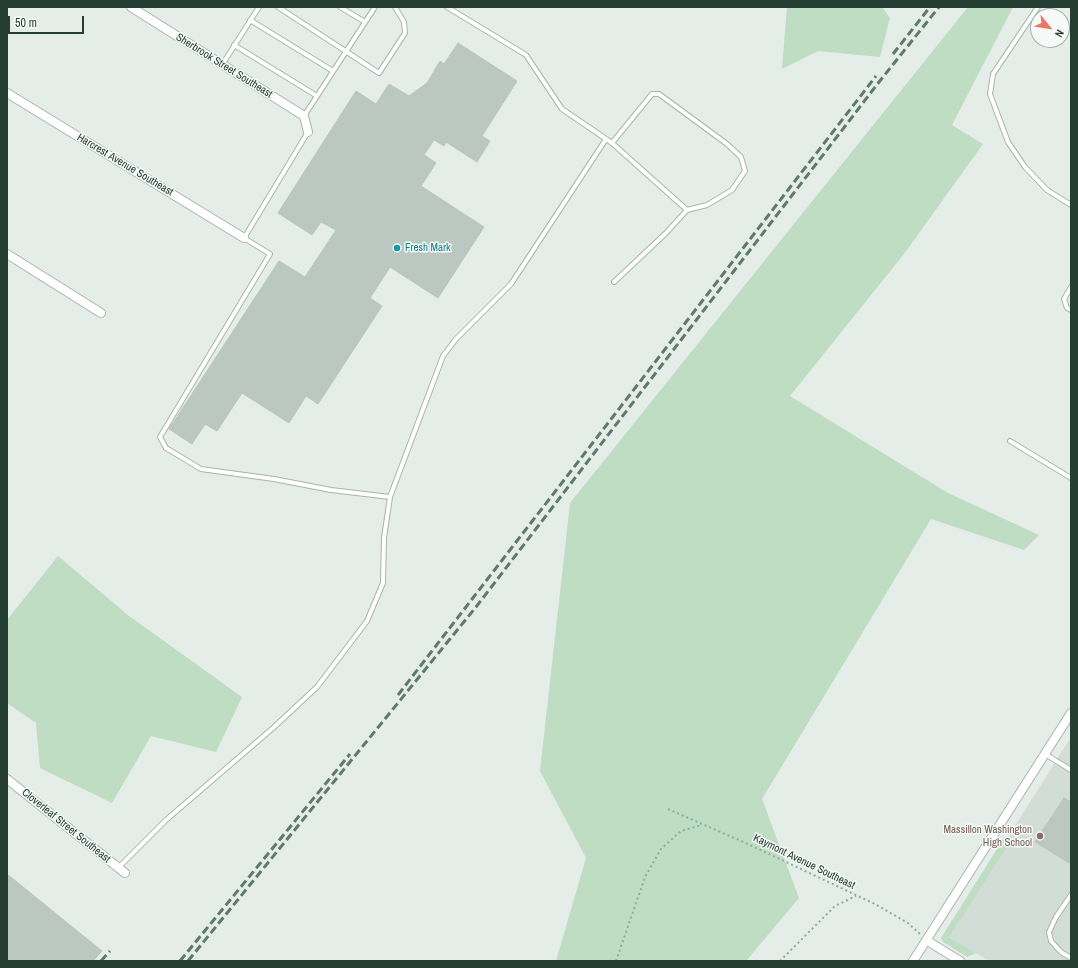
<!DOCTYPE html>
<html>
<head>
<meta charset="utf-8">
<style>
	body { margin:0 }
	#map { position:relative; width:1078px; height:968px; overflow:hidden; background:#e4ede8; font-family:"Archivo Narrow",sans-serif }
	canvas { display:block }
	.frame { position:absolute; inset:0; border:8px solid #253e34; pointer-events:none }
	.north { position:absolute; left:1030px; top:8px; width:40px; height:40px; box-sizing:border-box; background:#f5f9f7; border:1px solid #a2aea9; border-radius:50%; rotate:120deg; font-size:11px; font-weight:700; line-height:16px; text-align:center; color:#253e34 }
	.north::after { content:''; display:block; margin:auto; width:14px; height:18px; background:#ea7765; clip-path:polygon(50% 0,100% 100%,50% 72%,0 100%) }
	.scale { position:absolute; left:8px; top:16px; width:76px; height:18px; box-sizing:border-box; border:2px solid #253e34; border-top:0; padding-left:5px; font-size:12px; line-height:14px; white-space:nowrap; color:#253e34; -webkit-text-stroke:3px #f5f9f7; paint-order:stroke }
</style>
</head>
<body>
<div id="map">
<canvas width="1078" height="968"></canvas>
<div class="frame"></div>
<div class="north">N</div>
<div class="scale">50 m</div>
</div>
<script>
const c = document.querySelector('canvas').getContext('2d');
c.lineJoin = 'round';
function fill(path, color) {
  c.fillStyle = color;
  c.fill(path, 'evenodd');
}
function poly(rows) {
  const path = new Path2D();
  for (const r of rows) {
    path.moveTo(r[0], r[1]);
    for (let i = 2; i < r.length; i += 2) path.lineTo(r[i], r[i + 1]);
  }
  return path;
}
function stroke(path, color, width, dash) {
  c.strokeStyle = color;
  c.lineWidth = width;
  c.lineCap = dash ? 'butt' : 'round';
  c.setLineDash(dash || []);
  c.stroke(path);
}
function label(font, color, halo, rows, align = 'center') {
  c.font = font + ' "Archivo Narrow",sans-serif';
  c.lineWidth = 3;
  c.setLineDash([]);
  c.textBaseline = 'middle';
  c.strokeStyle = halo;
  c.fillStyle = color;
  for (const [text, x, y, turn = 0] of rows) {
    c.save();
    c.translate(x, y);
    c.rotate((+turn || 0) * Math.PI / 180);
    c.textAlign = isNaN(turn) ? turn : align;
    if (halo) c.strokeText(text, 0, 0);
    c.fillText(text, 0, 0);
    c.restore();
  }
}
fill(poly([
	[1071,737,1071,961,989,961,946,935]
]), '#d2ddd7');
fill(poly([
	[787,7,882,7,890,18,880,57,818,51,782,69],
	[968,7,1013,7,952,125,983,144,904,254,790,396,948,493,1039,535,1024,550,931,519,762,799,799,898,746,961,556,961,586,858,540,771,570,503],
	[58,556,129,616,242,697,216,752,151,736,112,803,40,768,36,723,7,703,7,620],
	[1004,838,1010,842,949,937,976,953,967,957,943,942,941,938]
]), '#bfddc3');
const building = poly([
	[458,43,517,81,482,136,490,141,477,162,446,142,444,146,434,140,424,155,436,163,421,186,484,227,438,298,390,267,370,298,382,306,318,404,306,396,289,423,242,393,217,431,205,424,192,444,169,429,279,261,305,277,336,230,321,222,312,235,278,213,356,91,376,104,389,84,409,96,427,83,440,61,444,64,458,43],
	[1064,798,1071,802,1071,864,1035,842,1064,798],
	[7,874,102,951,93,961,7,961,7,874]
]);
fill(building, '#bac8c1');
stroke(building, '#b7c6be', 1);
const service = poly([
	[278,7,379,73,405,33,404,22,395,7],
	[340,7,365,22],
	[447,7,526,55,562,109,612,143,687,210,707,205,732,190,745,171,741,157,727,144,659,94,652,94,612,143],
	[1038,7,993,74,990,94,1008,142,1025,167,1047,190,1071,205],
	[250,20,333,71],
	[234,45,317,96],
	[222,65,259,7],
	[304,116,375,7],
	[308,132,244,238,270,254,160,437,166,448,201,469,274,479,331,490,390,497],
	[614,282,666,233,687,210],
	[1071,287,1064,299,1067,308,1071,310],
	[1010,441,1071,478],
	[1045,754,1071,770],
	[118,868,166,820,273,728,317,687,367,621,383,583,384,538,390,497,443,356,456,339,511,284,606,139],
	[1071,895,1056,917,1049,932,1051,941,1061,952,1071,958]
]);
const minor = poly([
	[131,7,304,116,308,132],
	[7,93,244,238],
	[7,254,101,313],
	[7,779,125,873],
	[926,940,960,961],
	[913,961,1071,713]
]);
stroke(service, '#a7b5ae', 6);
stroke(minor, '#a7b5ae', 10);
stroke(poly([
	[668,809,748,844,875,904,908,923,920,934],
	[616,961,645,877,661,849,681,831,702,825],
	[780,961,835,906,856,896]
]), '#87af9d', 2, [2, 3]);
stroke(service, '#fff', 4);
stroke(minor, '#fff', 8);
stroke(poly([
	[893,54,930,7],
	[398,695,876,76],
	[101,961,110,951],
	[180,961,350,754],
	[188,961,476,607,879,82,939,7]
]), '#5f796f', 3, [8, 4]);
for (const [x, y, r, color] of [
	[397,248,4,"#0f9aa8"],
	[1040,836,4,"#8d6e63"]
]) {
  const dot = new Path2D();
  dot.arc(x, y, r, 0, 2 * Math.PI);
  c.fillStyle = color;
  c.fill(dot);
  stroke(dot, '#f5f9f7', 1.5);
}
label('11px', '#253e34', '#f5f9f7', [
	["Sherbrook Street Southeast",224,66,32],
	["Harcrest Avenue Southeast",125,165,31],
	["Cloverleaf Street Southeast",66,826,39],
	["Kaymont Avenue Southeast",804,862,26]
]);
label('11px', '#0d838f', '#f5f9f7', [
	["Fresh Mark",405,248]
], 'left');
label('11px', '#785e54', '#f5f9f7', [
	["Massillon Washington",1032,830],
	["High School",1032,843]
], 'right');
</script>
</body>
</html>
